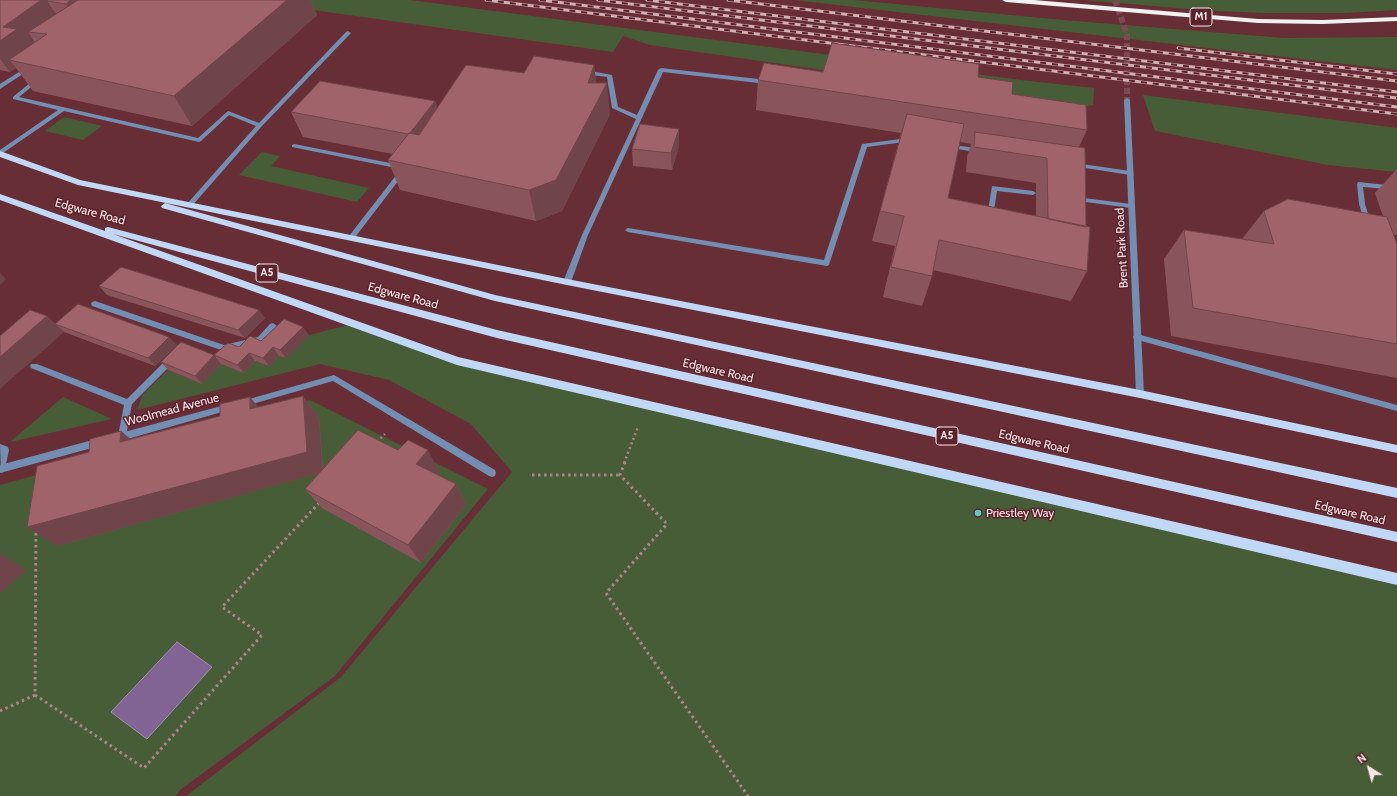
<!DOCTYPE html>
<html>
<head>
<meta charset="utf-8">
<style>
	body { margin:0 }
	#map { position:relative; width:1397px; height:796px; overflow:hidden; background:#682e36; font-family:Cabin,sans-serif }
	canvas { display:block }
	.north { position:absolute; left:1349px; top:748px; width:40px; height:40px; -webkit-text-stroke:3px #5c232c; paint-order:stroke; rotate:323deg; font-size:11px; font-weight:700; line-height:16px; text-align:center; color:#fee7e9 }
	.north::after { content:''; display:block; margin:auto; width:14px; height:18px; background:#fee7e9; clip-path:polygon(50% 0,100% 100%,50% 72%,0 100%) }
</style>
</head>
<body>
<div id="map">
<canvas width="1397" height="796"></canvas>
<div class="north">N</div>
</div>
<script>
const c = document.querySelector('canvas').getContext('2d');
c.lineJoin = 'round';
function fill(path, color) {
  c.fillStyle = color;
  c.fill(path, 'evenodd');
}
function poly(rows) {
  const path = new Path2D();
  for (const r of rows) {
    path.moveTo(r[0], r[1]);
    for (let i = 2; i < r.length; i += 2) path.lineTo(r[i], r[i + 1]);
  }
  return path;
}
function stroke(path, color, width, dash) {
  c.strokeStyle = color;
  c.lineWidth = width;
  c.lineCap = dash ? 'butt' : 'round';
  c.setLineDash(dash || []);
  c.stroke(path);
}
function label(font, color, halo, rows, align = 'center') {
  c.font = font + ' Cabin,sans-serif';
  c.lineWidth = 3;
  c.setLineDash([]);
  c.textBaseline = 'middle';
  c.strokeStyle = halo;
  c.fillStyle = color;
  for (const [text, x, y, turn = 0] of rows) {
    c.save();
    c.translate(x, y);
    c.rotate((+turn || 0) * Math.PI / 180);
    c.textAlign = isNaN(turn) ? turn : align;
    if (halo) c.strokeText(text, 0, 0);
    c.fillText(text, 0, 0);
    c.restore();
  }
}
fill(poly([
	[258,0,410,0,1029,81,1094,88,1093,105,1074,110,975,92,650,45,623,36,613,52,313,10],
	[794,0,853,0,1063,20,1284,38,1397,37,1397,70],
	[1085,0,1397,0,1397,10,1345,13,1263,13,1199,10],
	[1143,95,1397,128,1397,172,1328,165,1155,131],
	[64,117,102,126,83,140,45,131],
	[262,152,280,156,271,166,369,188,357,202,239,175],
	[352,324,457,361,1397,579,1397,796,186,796,341,677,512,472,471,424,389,380,320,364,137,410,143,394,168,370,202,384,221,363,255,361,269,366,279,356,286,358,309,335],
	[63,397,112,419,10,442],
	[310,400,488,489,335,676,180,790,176,796,0,796,0,485]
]), '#475d37');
const water = poly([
	[177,642,212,667,147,739,111,712,177,642]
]);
fill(water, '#826494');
stroke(water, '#a78bae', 1);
stroke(poly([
	[1115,0,1127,35,1127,100]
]), '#7e4a51', 6, [6, 3]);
stroke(poly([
	[377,442,385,434],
	[624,463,638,427]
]), '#ae848a', 2.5, [2, 3]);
stroke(poly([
	[625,462,620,475,667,524,606,593,748,796],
	[532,475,620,475],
	[35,695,144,768,262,635,222,607,320,502],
	[0,711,35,695,36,530]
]), '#ae848a', 3, [2.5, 3.5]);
fill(poly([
	[348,31,351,33,350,34,262,126,191,207,187,207,186,205,256,126,229,115,201,141,199,142,64,111,0,155,0,150,58,110,13,99,13,97,36,78,41,79,19,97,198,138,228,111,259,123,346,32,348,31],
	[27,67,32,68,0,89,0,84,27,67],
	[661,68,767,80,770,82,767,84,663,72,588,235,571,282,567,285,564,284,563,282,582,235,636,119,612,108,607,77,585,74,582,72,585,70,612,75,618,107,637,115,658,70,661,68],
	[909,138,912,140,911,141,867,147,829,265,827,266,628,232,625,230,628,228,824,260,862,144,909,138],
	[294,144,405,166,408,168,353,240,349,240,348,238,349,236,401,169,292,147,292,145,294,144],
	[948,144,981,149,984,151,981,153,946,147,945,146,948,144],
	[1075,163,1130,171,1133,173,1130,175,1073,166,1073,164,1075,163],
	[1358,182,1397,186,1397,190,1363,187,1365,204,1371,223,1368,225,1365,223,1359,204,1357,184,1358,182],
	[992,186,1033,191,1036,193,1033,195,997,191,993,217,990,219,987,217,992,186],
	[1076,197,1131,204,1134,206,1131,208,1078,201,1075,199,1076,197],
	[95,301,224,345,258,337,270,324,273,323,277,326,263,341,224,351,92,306,91,304,92,302,95,301],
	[1137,334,1397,405,1397,411,1134,339,1133,337,1134,335,1137,334],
	[171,357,174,358,175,360,174,362,132,404,126,436,125,438,122,440,119,438,118,436,124,405,31,368,30,366,31,364,37,364,127,399,168,358,171,357],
	[0,444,8,447,9,450,5,469,4,472,1,473,0,444]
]), '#728fb3');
fill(poly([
	[1127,98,1130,100,1144,394,1143,396,1140,397,1137,396,1136,394,1124,100,1127,98],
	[334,375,495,470,496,473,495,476,492,477,489,476,333,381,242,407,239,406,238,404,239,402,242,401,334,375],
	[229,404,232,405,233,407,232,409,229,410,117,442,114,440,113,438,114,436,117,434,229,404],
	[100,438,103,439,104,442,103,445,0,473,0,465,100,438]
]), '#728fb3');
fill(poly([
	[0,151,80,180,567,279,1140,390,1397,445,1397,453,1140,398,567,285,78,185,0,157,0,151],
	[0,194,105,231,105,228,108,227,497,330,1397,532,1397,542,497,338,113,234,458,357,1397,573,1397,585,457,365,0,200,0,194],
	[165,203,495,295,1397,488,1397,498,495,301,162,208,161,206,165,203]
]), '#c0d8f5');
fill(poly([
	[1002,0,1034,0,1258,19,1322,20,1397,17,1397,21,1322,24,1258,23,1006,2,1002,0]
]), '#f1f1f1');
const rail = poly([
	[486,0,1397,114],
	[540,0,1397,107],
	[598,0,1397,98],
	[647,0,1397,92],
	[728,0,1397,81],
	[1178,48,1397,74]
]);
stroke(rail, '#d2b1b5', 3);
stroke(rail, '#5c232c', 2, [6]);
fill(poly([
	[0,0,310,0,317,15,192,126,33,91,16,68,10,72,0,70],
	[35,42,30,46,29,45],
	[594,65,596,83,610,114,562,211,536,221,400,190,388,160,393,154,303,137,291,112,435,101,437,108],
	[823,72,978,77,1012,94,1087,130,1079,147,1087,271,1071,301,933,270,932,276,922,306,883,297,895,246,872,241,880,211,901,133,756,110,758,80],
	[960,142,971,144,967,157,966,172,1036,183,1036,216,948,198],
	[679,146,672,170,633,166,632,149],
	[1397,169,1397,235,1393,235,1397,244,1397,378,1171,336,1164,259,1184,230,1242,239,1264,211,1383,216,1375,193],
	[99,286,265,318,245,338,107,295],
	[55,324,177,345,155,366,64,332],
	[309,335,286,358,279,356,269,366,255,361,244,373,221,364,202,384,168,370,161,362,214,355,261,341],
	[303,396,319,418,323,469,439,471,436,474,456,484,466,504,421,563,322,508,305,489,319,473,57,546,89,452,121,431,130,439,220,416,250,397,258,407]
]), '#8a555a');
fill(poly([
	[41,0,54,0,47,1,62,22,28,32,35,42,29,45,35,53,9,60,16,68,10,72,0,59,0,41,3,27],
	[71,0,94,0,82,28,66,4],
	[287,0,310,0,317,15,192,126,174,96],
	[594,65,598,95,607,83,610,114,562,211,536,221,529,190],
	[435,101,443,126,418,159,409,134],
	[679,129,679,146,672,170,671,153],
	[0,273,6,279,0,285],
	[259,310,265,318,245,338,238,330],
	[47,316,64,332,0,389,0,357],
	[303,327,309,335,286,358,280,350],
	[169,337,177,345,155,366,148,358],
	[273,347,279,356,269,366,263,358],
	[249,353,255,361,244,373,237,365],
	[214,355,221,364,202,384,195,376],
	[303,396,319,418,323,472,57,546,27,527],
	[250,397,267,419,250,409],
	[121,431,145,452,120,442],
	[428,450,439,471,428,484,416,464],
	[456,484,466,504,421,563,408,545],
	[0,553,26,570,0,594]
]), '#70454a');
const building = poly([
	[0,0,41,0,3,27,17,29,0,41,0,0],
	[48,0,71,0,66,4,47,1,48,0],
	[78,0,287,0,174,96,9,60,47,34,28,32,78,0],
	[832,43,979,64,978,77,1013,82,1012,94,1086,105,1087,130,758,80,764,63,823,72,832,43],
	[534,56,594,65,588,83,607,83,556,180,529,190,388,160,409,133,419,135,466,65,524,73,534,56],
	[320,81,435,101,410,133,408,134,291,112,320,81],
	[907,114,964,124,948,198,1090,227,1087,271,939,240,932,276,891,267,904,216,880,211,907,114],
	[640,124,679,129,671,153,632,149,640,124],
	[975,132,1085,148,1086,227,1048,219,1047,158,974,147,975,132],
	[1288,199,1387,217,1397,244,1397,344,1193,308,1184,230,1274,244,1264,211,1288,199],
	[121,267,259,310,238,330,99,286,121,267],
	[78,304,169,337,148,358,55,324,78,304],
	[30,310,47,316,0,357,0,336,30,310],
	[284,319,303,327,280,350,273,347,263,358,249,353,237,365,214,355,195,376,161,362,181,342,214,355,228,343,239,347,250,336,261,341,284,319],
	[303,396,307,452,27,527,37,466,89,452,90,439,121,431,120,442,220,416,220,404,250,397,250,409,303,396],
	[358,430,398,450,408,440,428,450,416,464,456,484,408,545,305,489,358,430]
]);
fill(building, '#a06369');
stroke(building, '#70454a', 1);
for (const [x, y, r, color] of [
	[978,513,4,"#53cdca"]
]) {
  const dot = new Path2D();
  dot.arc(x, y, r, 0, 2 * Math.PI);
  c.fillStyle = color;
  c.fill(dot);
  stroke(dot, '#5c232c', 1.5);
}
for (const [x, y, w] of [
	[1201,17,22],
	[267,273,22],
	[947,436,22]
]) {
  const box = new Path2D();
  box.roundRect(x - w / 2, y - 9, w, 18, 3);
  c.fillStyle = '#5c232c';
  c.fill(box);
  stroke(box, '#fee7e9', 1);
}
label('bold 11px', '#fee7e9', null, [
	["M1",1201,17],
	["A5",267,273],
	["A5",947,436]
]);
label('12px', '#fee7e9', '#5c232c', [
	["Edgware Road",90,212,15],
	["Brent Park Road",1122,248,-93],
	["Edgware Road",403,296,15],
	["Edgware Road",718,371,13],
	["Woolmead Avenue",172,410,-15],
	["Edgware Road",1034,442,13],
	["Edgware Road",1350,513,13]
]);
label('12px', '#fee7e9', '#5c232c', [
	["Priestley Way",986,513]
], 'left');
</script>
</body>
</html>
